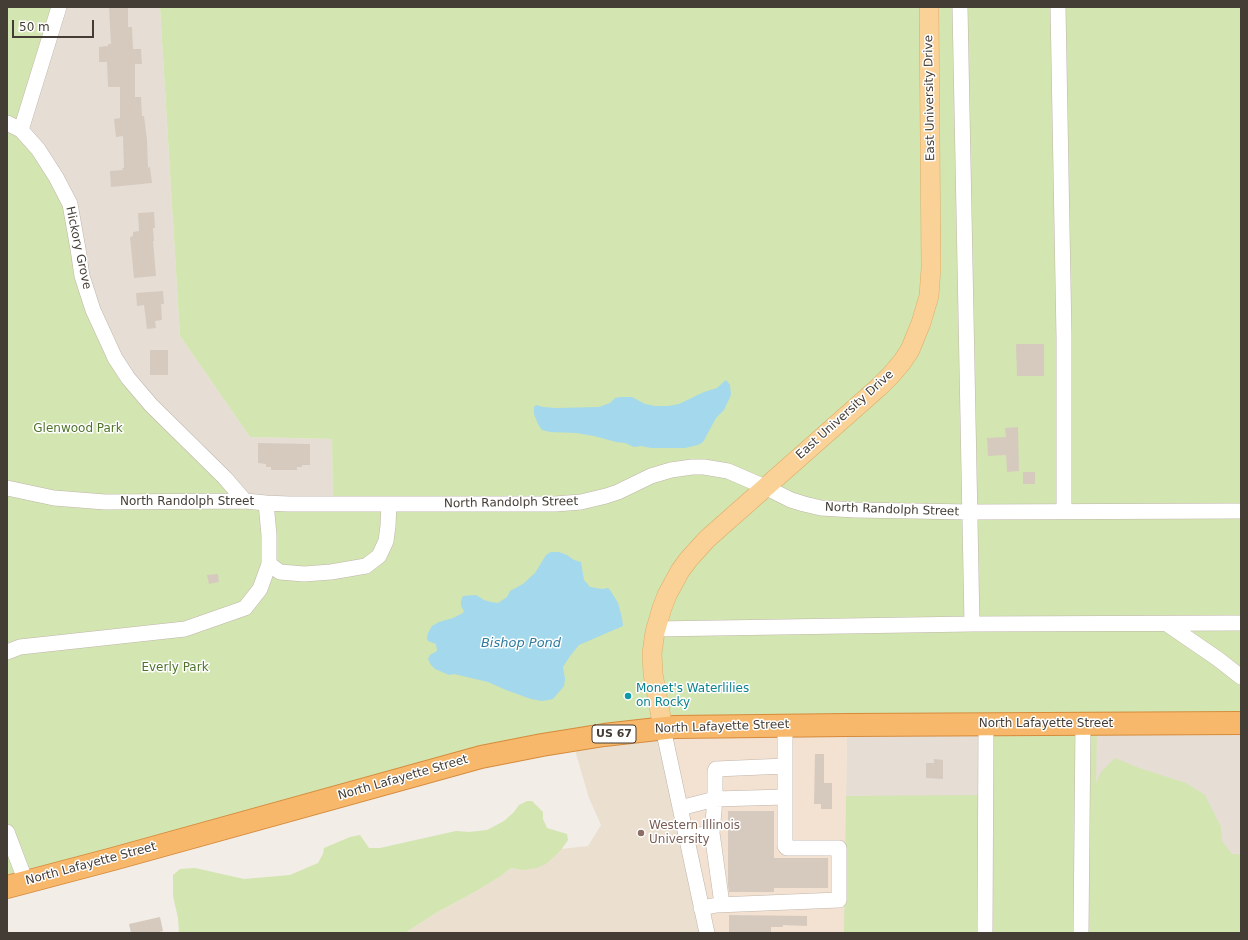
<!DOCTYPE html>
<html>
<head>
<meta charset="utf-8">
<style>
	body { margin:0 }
	#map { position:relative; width:1248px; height:940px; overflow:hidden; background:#f2ede6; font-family:"DejaVu Sans",sans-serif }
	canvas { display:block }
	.frame { position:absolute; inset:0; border:8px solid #443d35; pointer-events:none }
	.scale { position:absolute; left:12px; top:20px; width:82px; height:18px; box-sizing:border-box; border:2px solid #443d35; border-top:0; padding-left:5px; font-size:12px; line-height:14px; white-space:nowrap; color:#443d35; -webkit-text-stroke:3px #fff; paint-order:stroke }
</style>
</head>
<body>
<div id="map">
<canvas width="1248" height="940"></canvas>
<div class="frame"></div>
<div class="scale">50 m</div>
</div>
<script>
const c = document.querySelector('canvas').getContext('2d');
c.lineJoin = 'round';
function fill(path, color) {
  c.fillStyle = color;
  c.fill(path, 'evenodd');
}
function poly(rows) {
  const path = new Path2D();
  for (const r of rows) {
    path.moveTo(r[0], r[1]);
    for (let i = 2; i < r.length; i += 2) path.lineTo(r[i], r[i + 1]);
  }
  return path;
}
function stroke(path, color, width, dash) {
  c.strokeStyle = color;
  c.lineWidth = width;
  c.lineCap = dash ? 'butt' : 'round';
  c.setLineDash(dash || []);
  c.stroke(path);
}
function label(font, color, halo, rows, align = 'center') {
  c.font = font + ' "DejaVu Sans",sans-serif';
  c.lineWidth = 3;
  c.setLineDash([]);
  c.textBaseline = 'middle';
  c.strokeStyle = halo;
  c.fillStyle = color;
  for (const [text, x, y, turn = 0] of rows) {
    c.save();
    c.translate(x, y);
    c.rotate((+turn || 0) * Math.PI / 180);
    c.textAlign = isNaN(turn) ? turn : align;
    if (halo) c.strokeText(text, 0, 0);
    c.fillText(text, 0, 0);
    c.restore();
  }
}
fill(poly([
	[59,7,160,7,180,336,250,437,332,439,333,504,245,501,128,378,21,130],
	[1241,723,1241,933,844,933,847,725]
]), '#e6ded4');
fill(poly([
	[847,725,844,933,707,933,663,728]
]), '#f3e1d1');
fill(poly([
	[663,728,706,933,406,933,408,931,436,913,478,890,501,876,511,868,516,869,561,849,588,846,601,825,589,798,572,740]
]), '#ebe0d0');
fill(poly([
	[7,7,59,7,21,130,48,163,115,358,245,500,333,503,332,439,250,437,180,336,160,7,1241,7,1241,723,1097,724,1096,783,1101,772,1115,758,1139,768,1186,783,1205,795,1221,827,1222,841,1232,854,1241,854,1241,933,844,933,846,796,985,795,986,725,604,735,7,887],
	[527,801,532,801,543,812,543,819,547,828,567,834,568,840,561,850,546,864,537,868,523,870,511,868,501,876,478,890,436,913,408,931,406,933,179,933,178,918,173,896,173,875,180,869,195,868,244,879,290,875,318,863,323,854,324,848,350,837,360,835,369,848,380,848,456,831,469,832,487,830,504,821,514,812,519,805]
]), '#d3e5b0');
fill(poly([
	[726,380,730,385,731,395,724,410,716,418,703,442,698,445,685,448,651,448,641,446,634,447,625,443,616,442,594,436,576,433,550,432,542,430,538,424,534,414,534,407,536,405,543,407,556,408,599,407,610,403,615,398,621,397,632,397,645,404,655,406,668,406,679,404,704,392,717,388],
	[551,552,559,552,567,555,574,560,581,562,584,580,590,587,602,589,608,588,610,590,618,603,622,618,623,626,579,645,570,656,563,667,565,679,564,686,553,699,542,701,531,699,506,690,488,682,454,674,449,675,435,669,431,665,428,659,430,655,437,651,436,644,428,641,427,638,428,633,432,626,439,622,453,618,463,613,464,611,461,606,461,601,463,596,476,595,484,600,491,602,498,603,507,597,510,591,523,584,535,573,546,555]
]), '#a4d8ed');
fill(poly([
	[109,7,128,7,128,27,132,27,133,49,141,49,142,64,135,64,135,97,141,97,142,116,144,116,147,140,148,168,150,167,152,183,111,187,110,171,123,170,122,168,124,168,123,136,116,137,114,119,120,118,120,87,108,87,107,62,99,62,99,47,108,46,108,44,111,44],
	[154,212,155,228,153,228,154,241,153,241,156,276,134,278,130,237,133,236,133,232,139,231,138,213],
	[163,291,164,304,161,304,162,320,155,321,156,328,147,329,144,305,137,306,136,293],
	[1016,344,1044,344,1044,376,1017,376],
	[150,350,168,350,168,375,150,375],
	[1018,427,1019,471,1007,472,1006,455,988,456,987,438,1006,437,1005,428],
	[258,443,310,444,310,465,302,465,302,467,297,467,297,470,271,470,271,467,266,467,266,464,258,463],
	[1023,472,1035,472,1035,484,1023,484],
	[218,574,219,582,209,584,207,575],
	[815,754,824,754,824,783,832,783,832,809,821,809,821,804,814,804],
	[934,759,943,760,943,779,926,778,926,763,934,763],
	[728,811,774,811,774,858,828,858,828,888,774,888,774,892,729,892,728,885],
	[729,915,807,916,807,926,783,925,783,927,771,927,771,933,729,933],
	[160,917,163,931,156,933,131,933,129,924]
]), '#d6cabf');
const minor = poly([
	[960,7,972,624],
	[1058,7,1064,337,1064,511],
	[7,123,21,130,38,149,56,177,70,204,78,249,82,276,93,310,115,358,128,378,151,405,225,478,245,501],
	[21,130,59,7],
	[7,488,54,498,105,502,245,501,266,503,288,504,555,504,581,502,606,496,618,492,651,476,671,470,692,467,704,467,728,471,765,487,791,500,804,504,821,508,855,510,970,512,1241,511],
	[269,564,280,572,304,574,331,572,366,566,379,556,386,541,388,526,389,504],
	[1167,624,1218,659,1241,677],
	[655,629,972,624,1241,623],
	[7,652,20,647,185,629,245,608,260,589,269,564,269,535,266,503],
	[663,728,707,933],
	[680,808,715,799,715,771,716,769,785,766],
	[7,832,26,882],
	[712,833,722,904],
	[687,837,712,833,715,799,785,797],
	[701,908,717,905,839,900,839,848,787,848,785,846,785,725],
	[985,933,986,724],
	[1081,933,1083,724]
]);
const major = poly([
	[663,728,653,674,652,653,655,632,662,608,667,595,680,571,688,560,707,539,879,387,891,375,902,362,910,350,921,323,929,296,931,268,929,7]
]);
const highway = poly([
	[7,887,113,859,481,757,542,745,604,735,675,727,847,725,1241,723]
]);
stroke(minor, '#c0b6ac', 16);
stroke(major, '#dead68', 20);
stroke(highway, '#d68b3c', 24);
stroke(minor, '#fff', 15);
stroke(major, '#fad297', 19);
stroke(highway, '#f7b86c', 22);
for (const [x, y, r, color] of [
	[628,696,4,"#0f9aa8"],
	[641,833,4,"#8d6e63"]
]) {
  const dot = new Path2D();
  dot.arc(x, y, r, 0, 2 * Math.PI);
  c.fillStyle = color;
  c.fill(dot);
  stroke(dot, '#fff', 1.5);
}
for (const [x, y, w] of [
	[614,734,44]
]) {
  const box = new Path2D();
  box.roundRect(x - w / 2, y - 9, w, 18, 3);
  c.fillStyle = '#fff';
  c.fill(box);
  stroke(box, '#443d35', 1);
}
label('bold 11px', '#443d35', null, [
	["US 67",614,734]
]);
label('12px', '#443d35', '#fff', [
	["East University Drive",930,98,-91],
	["Hickory Grove",78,248,78],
	["East University Drive",845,415,-42],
	["North Randolph Street",187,502],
	["North Randolph Street",511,503,-1],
	["North Randolph Street",892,510,2],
	["North Lafayette Street",1046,724],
	["North Lafayette Street",722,727,-2],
	["North Lafayette Street",403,778,-16],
	["North Lafayette Street",91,864,-15]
]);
label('12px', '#4f732b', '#fff', [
	["Glenwood Park",78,429],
	["Everly Park",175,668]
]);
label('12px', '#0d838f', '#fff', [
	["Monet's Waterlilies",636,689],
	["on Rocky",636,703]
], 'left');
label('12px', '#785e54', '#fff', [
	["Western Illinois",649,826],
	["University",649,840]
], 'left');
label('italic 13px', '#307b9c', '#fff', [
	["Bishop Pond",521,644]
]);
</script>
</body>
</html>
